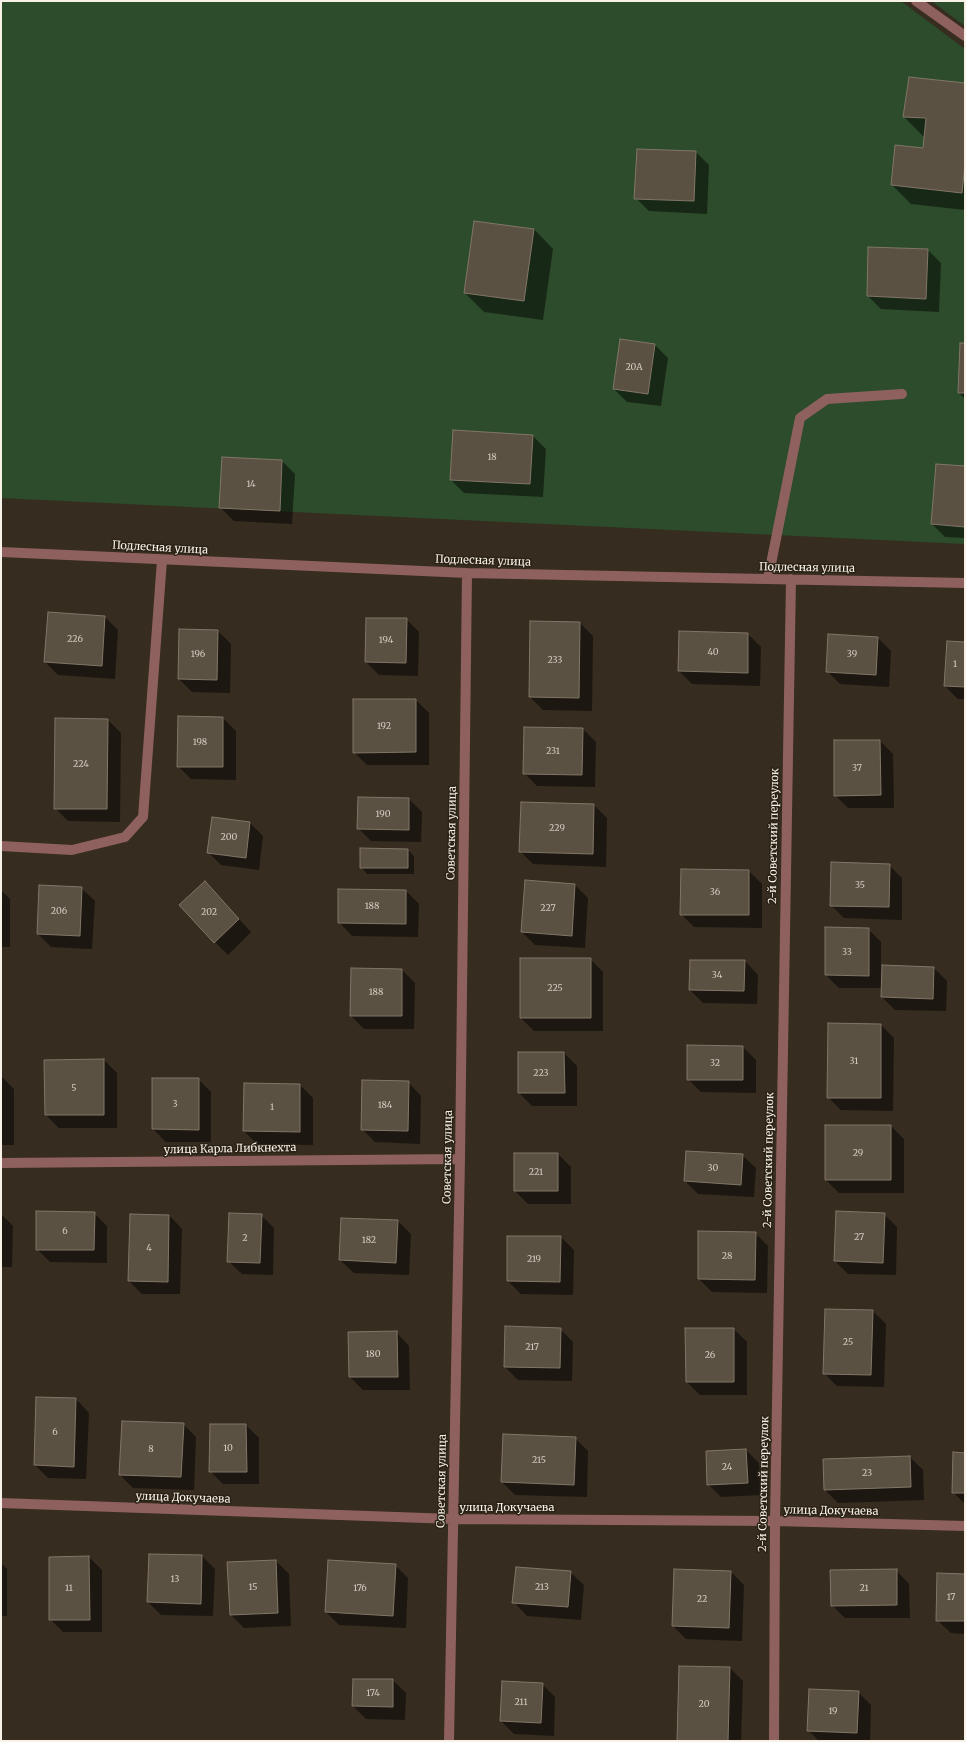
<!DOCTYPE html>
<html>
<head>
<meta charset="utf-8">
<style>
	body { margin:0 }
	#map { position:relative; width:966px; height:1742px; overflow:hidden; background:#362c1f; font-family:Merriweather,serif }
	canvas { display:block }
	.frame { position:absolute; inset:0; border:2px solid #f7f1e8; pointer-events:none }
</style>
</head>
<body>
<div id="map">
<canvas width="966" height="1742"></canvas>
<div class="frame"></div>
</div>
<script>
const c = document.querySelector('canvas').getContext('2d');
c.lineJoin = 'round';
function fill(path, color) {
  c.fillStyle = color;
  c.fill(path, 'evenodd');
}
function poly(rows) {
  const path = new Path2D();
  for (const r of rows) {
    path.moveTo(r[0], r[1]);
    for (let i = 2; i < r.length; i += 2) path.lineTo(r[i], r[i + 1]);
  }
  return path;
}
function stroke(path, color, width, dash) {
  c.strokeStyle = color;
  c.lineWidth = width;
  c.lineCap = dash ? 'butt' : 'round';
  c.setLineDash(dash || []);
  c.stroke(path);
}
function label(font, color, halo, rows, align = 'center') {
  c.font = font + ' Merriweather,serif';
  c.lineWidth = 3;
  c.setLineDash([]);
  c.textBaseline = 'middle';
  c.strokeStyle = halo;
  c.fillStyle = color;
  for (const [text, x, y, turn = 0] of rows) {
    c.save();
    c.translate(x, y);
    c.rotate((+turn || 0) * Math.PI / 180);
    c.textAlign = isNaN(turn) ? turn : align;
    if (halo) c.strokeText(text, 0, 0);
    c.fillText(text, 0, 0);
    c.restore();
  }
}
fill(poly([
	[1,1,901,1,965,49,965,544,1,498],
	[931,1,965,1,965,26]
]), '#2d4c2b');
fill(poly([
	[965,84,965,210,911,204,892,185,924,150,926,136,923,136,904,117],
	[696,152,709,165,707,214,649,211,636,198],
	[534,229,553,249,543,320,484,312,465,293],
	[869,248,928,250,941,263,939,312,881,309,868,296],
	[965,344,965,399,959,393],
	[655,345,668,358,661,406,627,402,614,389],
	[533,436,546,449,543,497,464,493,451,480],
	[282,461,295,474,292,524,234,521,221,508],
	[965,467,965,538,945,537,932,524],
	[105,617,118,630,115,679,58,675,45,662],
	[367,619,406,619,419,632,418,676,379,675,366,662],
	[580,623,593,636,592,711,543,710,530,697],
	[218,631,231,644,230,693,192,692,179,679],
	[748,634,761,647,760,686,692,684,679,671],
	[829,635,878,638,891,651,889,687,840,684,827,671],
	[965,643,965,699,958,699,945,686],
	[416,700,429,713,429,765,367,765,354,752],
	[179,717,223,718,236,731,236,780,191,779,178,766],
	[108,720,121,733,120,822,68,821,55,808],
	[583,729,596,742,595,787,537,786,524,773],
	[880,741,893,754,894,808,848,808,835,795],
	[359,798,409,799,422,812,421,842,371,841,358,828],
	[522,803,594,805,607,818,606,867,533,864,520,851],
	[212,818,250,823,263,836,259,870,221,865,208,852],
	[408,850,414,856,414,874,367,874,361,867],
	[889,865,902,878,902,920,844,918,831,905],
	[749,871,762,884,762,928,694,927,681,914],
	[526,881,575,885,588,898,585,948,535,945,522,932],
	[81,888,95,901,92,949,51,947,38,934],
	[1,890,10,899,10,947,1,947],
	[406,891,419,904,418,937,352,936,339,922],
	[218,896,251,932,228,955,215,942],
	[868,929,881,942,881,966,934,968,947,981,946,1011,895,1010,882,997,882,988,839,988,826,975],
	[590,959,603,972,603,1031,534,1031,521,1018],
	[745,961,758,975,757,1004,703,1003,690,990],
	[402,970,415,983,414,1029,364,1029,351,1016],
	[881,1025,894,1038,893,1111,841,1110,828,1097],
	[688,1046,743,1047,756,1060,756,1093,701,1092,688,1079],
	[564,1053,577,1066,577,1106,532,1106,519,1093],
	[104,1060,117,1073,117,1128,59,1128,46,1115],
	[1,1076,14,1089,14,1145,1,1145],
	[153,1079,198,1079,211,1092,211,1142,166,1142,153,1129],
	[408,1082,421,1096,420,1144,375,1142,362,1129],
	[300,1085,313,1098,313,1145,257,1144,244,1131],
	[891,1126,904,1139,904,1193,839,1193,826,1180],
	[558,1154,571,1167,571,1204,528,1204,515,1191],
	[742,1155,756,1168,754,1197,698,1194,685,1181],
	[94,1213,107,1226,107,1263,50,1262,37,1249],
	[1,1214,13,1226,12,1267,1,1267],
	[884,1214,897,1227,896,1275,848,1274,835,1261],
	[169,1215,182,1229,180,1294,142,1294,129,1281],
	[261,1215,274,1228,273,1275,242,1274,228,1261],
	[398,1221,411,1234,409,1275,354,1273,340,1260],
	[755,1233,768,1246,767,1293,712,1292,699,1279],
	[561,1237,574,1250,573,1295,521,1294,508,1281],
	[873,1311,886,1324,884,1387,837,1386,824,1373],
	[560,1329,573,1342,572,1381,518,1380,505,1367],
	[734,1329,747,1342,747,1395,700,1395,687,1382],
	[396,1332,409,1346,410,1390,363,1390,350,1377],
	[76,1399,89,1413,86,1479,48,1478,35,1465],
	[183,1424,196,1437,194,1490,133,1488,120,1475],
	[211,1425,246,1425,259,1438,259,1484,223,1484,210,1471],
	[575,1438,588,1451,587,1497,515,1495,502,1482],
	[746,1450,759,1463,761,1495,721,1497,708,1484,707,1452],
	[965,1454,965,1504,953,1492],
	[910,1457,923,1470,924,1500,838,1503,825,1490],
	[202,1556,215,1569,213,1616,161,1615,148,1602],
	[89,1557,102,1570,102,1632,63,1632,50,1619,50,1558],
	[276,1561,289,1574,291,1626,244,1628,231,1615],
	[1,1563,7,1569,7,1616,1,1616],
	[395,1565,408,1578,406,1628,339,1625,326,1612],
	[675,1570,731,1572,744,1585,742,1641,686,1639,673,1626],
	[896,1570,909,1584,910,1618,845,1618,832,1605],
	[570,1572,584,1585,581,1620,527,1616,514,1602],
	[965,1575,965,1634,951,1633,937,1620],
	[730,1668,743,1681,741,1741,678,1741],
	[354,1680,393,1680,406,1693,405,1720,366,1719,353,1706],
	[542,1684,555,1697,554,1736,514,1734,501,1721],
	[858,1692,871,1705,870,1741,819,1741,808,1730]
]), '#0007');
const building = poly([
	[909,77,965,83,965,164,962,193,891,185,895,145,923,148,926,118,903,117,909,77],
	[637,149,696,151,694,201,634,199,637,149],
	[474,221,534,229,524,301,464,293,474,221],
	[868,247,928,249,926,299,867,296,868,247],
	[620,339,655,344,648,394,613,389,620,339],
	[960,343,965,343,965,393,958,393,960,343],
	[453,430,533,435,530,484,450,480,453,430],
	[222,457,282,460,280,511,219,508,222,457],
	[936,464,965,466,965,527,931,524,936,464],
	[48,612,105,616,102,666,44,662,48,612],
	[366,618,407,618,406,663,365,662,366,618],
	[530,621,580,622,579,698,529,697,530,621],
	[179,629,218,630,217,680,178,679,179,629],
	[679,631,748,633,748,673,678,671,679,631],
	[828,634,878,637,876,675,826,672,828,634],
	[947,641,965,642,965,687,944,686,947,641],
	[353,699,416,699,416,752,353,753,353,699],
	[178,716,223,717,223,767,177,767,178,716],
	[55,718,108,719,107,809,54,809,55,718],
	[524,727,583,728,582,775,523,774,524,727],
	[834,740,880,740,881,795,834,796,834,740],
	[358,797,409,798,409,830,357,829,358,797],
	[521,802,594,804,593,854,519,852,521,802],
	[212,817,250,822,246,858,207,853,212,817],
	[360,848,408,849,408,868,360,868,360,848],
	[831,862,890,864,889,907,830,906,831,862],
	[681,869,749,870,749,915,680,915,681,869],
	[525,880,575,884,572,936,521,932,525,880],
	[205,881,239,919,214,943,179,905,205,881],
	[39,885,82,887,80,936,37,934,39,885],
	[338,889,406,890,406,924,338,923,338,889],
	[825,927,869,928,869,976,825,975,825,927],
	[520,958,591,958,591,1018,520,1018,520,958],
	[690,960,745,960,744,991,689,990,690,960],
	[882,965,934,967,933,999,881,997,882,965],
	[351,968,402,969,402,1016,350,1016,351,968],
	[828,1023,881,1024,881,1098,827,1098,828,1023],
	[687,1045,743,1046,743,1080,687,1080,687,1045],
	[518,1052,564,1052,565,1093,518,1093,518,1052],
	[104,1059,104,1115,45,1115,44,1060,104,1059],
	[152,1078,199,1078,199,1130,152,1129,152,1078],
	[362,1080,409,1081,408,1131,361,1130,362,1080],
	[244,1083,300,1084,300,1132,243,1131,244,1083],
	[825,1125,891,1125,891,1180,825,1180,825,1125],
	[686,1151,743,1154,741,1185,684,1181,686,1151],
	[514,1153,558,1153,558,1191,514,1191,514,1153],
	[36,1211,95,1212,94,1250,36,1250,36,1211],
	[836,1211,885,1213,883,1263,834,1261,836,1211],
	[229,1213,262,1214,260,1263,227,1262,229,1213],
	[130,1214,169,1215,168,1282,128,1281,130,1214],
	[341,1218,398,1220,396,1263,339,1260,341,1218],
	[698,1231,756,1232,755,1280,698,1279,698,1231],
	[507,1236,561,1236,560,1282,507,1281,507,1236],
	[825,1309,873,1310,871,1375,823,1374,825,1309],
	[505,1326,561,1328,560,1368,504,1367,505,1326],
	[685,1328,734,1328,734,1382,686,1382,685,1328],
	[397,1331,398,1377,349,1377,348,1332,397,1331],
	[36,1397,76,1398,74,1467,34,1465,36,1397],
	[122,1421,184,1423,181,1477,119,1475,122,1421],
	[210,1424,246,1424,247,1472,209,1472,210,1424],
	[503,1434,576,1437,574,1485,501,1482,503,1434],
	[746,1449,748,1483,707,1485,706,1451,746,1449],
	[953,1452,965,1453,965,1493,952,1493,953,1452],
	[910,1456,911,1487,824,1490,823,1459,910,1456],
	[149,1554,202,1555,201,1604,147,1602,149,1554],
	[89,1556,90,1620,49,1620,49,1557,89,1556],
	[276,1560,278,1613,230,1615,227,1562,276,1560],
	[328,1560,396,1564,393,1616,325,1612,328,1560],
	[516,1567,571,1571,568,1607,512,1603,516,1567],
	[674,1569,731,1571,729,1628,672,1626,674,1569],
	[897,1569,897,1605,831,1606,830,1570,897,1569],
	[937,1573,965,1574,965,1621,936,1621,937,1573],
	[679,1666,730,1667,728,1741,677,1741,679,1666],
	[353,1679,393,1679,393,1707,352,1706,353,1679],
	[502,1681,543,1683,541,1723,500,1721,502,1681],
	[809,1689,859,1691,857,1733,807,1731,809,1689]
]);
fill(building, '#5b5143');
stroke(building, '#817667', 1);
stroke(poly([
	[916,1,965,36],
	[768,579,800,418,827,399,902,394],
	[1,846,72,850,125,837,143,817,162,560]
]), '#8f615e', 10);
stroke(poly([
	[1,552,467,573,965,583],
	[1,1163,460,1159],
	[1,1503,453,1519,775,1521,965,1526],
	[449,1741,460,1159,467,573],
	[774,1741,775,1521,791,579]
]), '#8f615e', 10);
label('9px', '#d0c9bf', null, [
	["20А",634,367],
	["18",492,457],
	["14",251,484],
	["226",75,639],
	["194",386,640],
	["40",713,652],
	["196",198,654],
	["39",852,654],
	["233",555,660],
	["1",955,664],
	["192",384,726],
	["198",200,742],
	["231",553,751],
	["224",81,764],
	["37",857,768],
	["190",383,814],
	["229",557,828],
	["200",229,837],
	["35",860,885],
	["36",715,892],
	["188",372,906],
	["227",548,908],
	["206",59,911],
	["202",209,912],
	["33",847,952],
	["34",717,975],
	["225",555,988],
	["188",376,992],
	["31",854,1061],
	["32",715,1063],
	["223",541,1073],
	["5",74,1088],
	["3",175,1104],
	["184",385,1105],
	["1",272,1107],
	["29",858,1153],
	["30",713,1168],
	["221",536,1172],
	["6",65,1231],
	["27",859,1237],
	["2",245,1238],
	["182",369,1240],
	["4",149,1248],
	["28",727,1256],
	["219",534,1259],
	["25",848,1342],
	["217",532,1347],
	["180",373,1354],
	["26",710,1355],
	["6",55,1432],
	["10",228,1448],
	["8",151,1449],
	["215",539,1460],
	["24",727,1467],
	["23",867,1473],
	["13",175,1579],
	["15",253,1587],
	["213",542,1587],
	["11",69,1588],
	["176",360,1588],
	["21",864,1588],
	["17",951,1597],
	["22",702,1599],
	["174",373,1693],
	["211",521,1702],
	["20",704,1704],
	["19",833,1711]
]);
label('11px', '#f7f1e8', '#2b2216', [
	["Подлесная улица",160,548,3],
	["Подлесная улица",483,561,2],
	["Подлесная улица",807,568,1],
	["Советская улица",452,833,-89],
	["2-й Советский переулок",774,836,-89],
	["улица Карла Либкнехта",230,1149,-1],
	["Советская улица",448,1157,-89],
	["2-й Советский переулок",769,1160,-89],
	["Советская улица",442,1481,-89],
	["2-й Советский переулок",764,1484,-89],
	["улица Докучаева",183,1498,2],
	["улица Докучаева",507,1508],
	["улица Докучаева",831,1511,1]
]);
</script>
</body>
</html>
